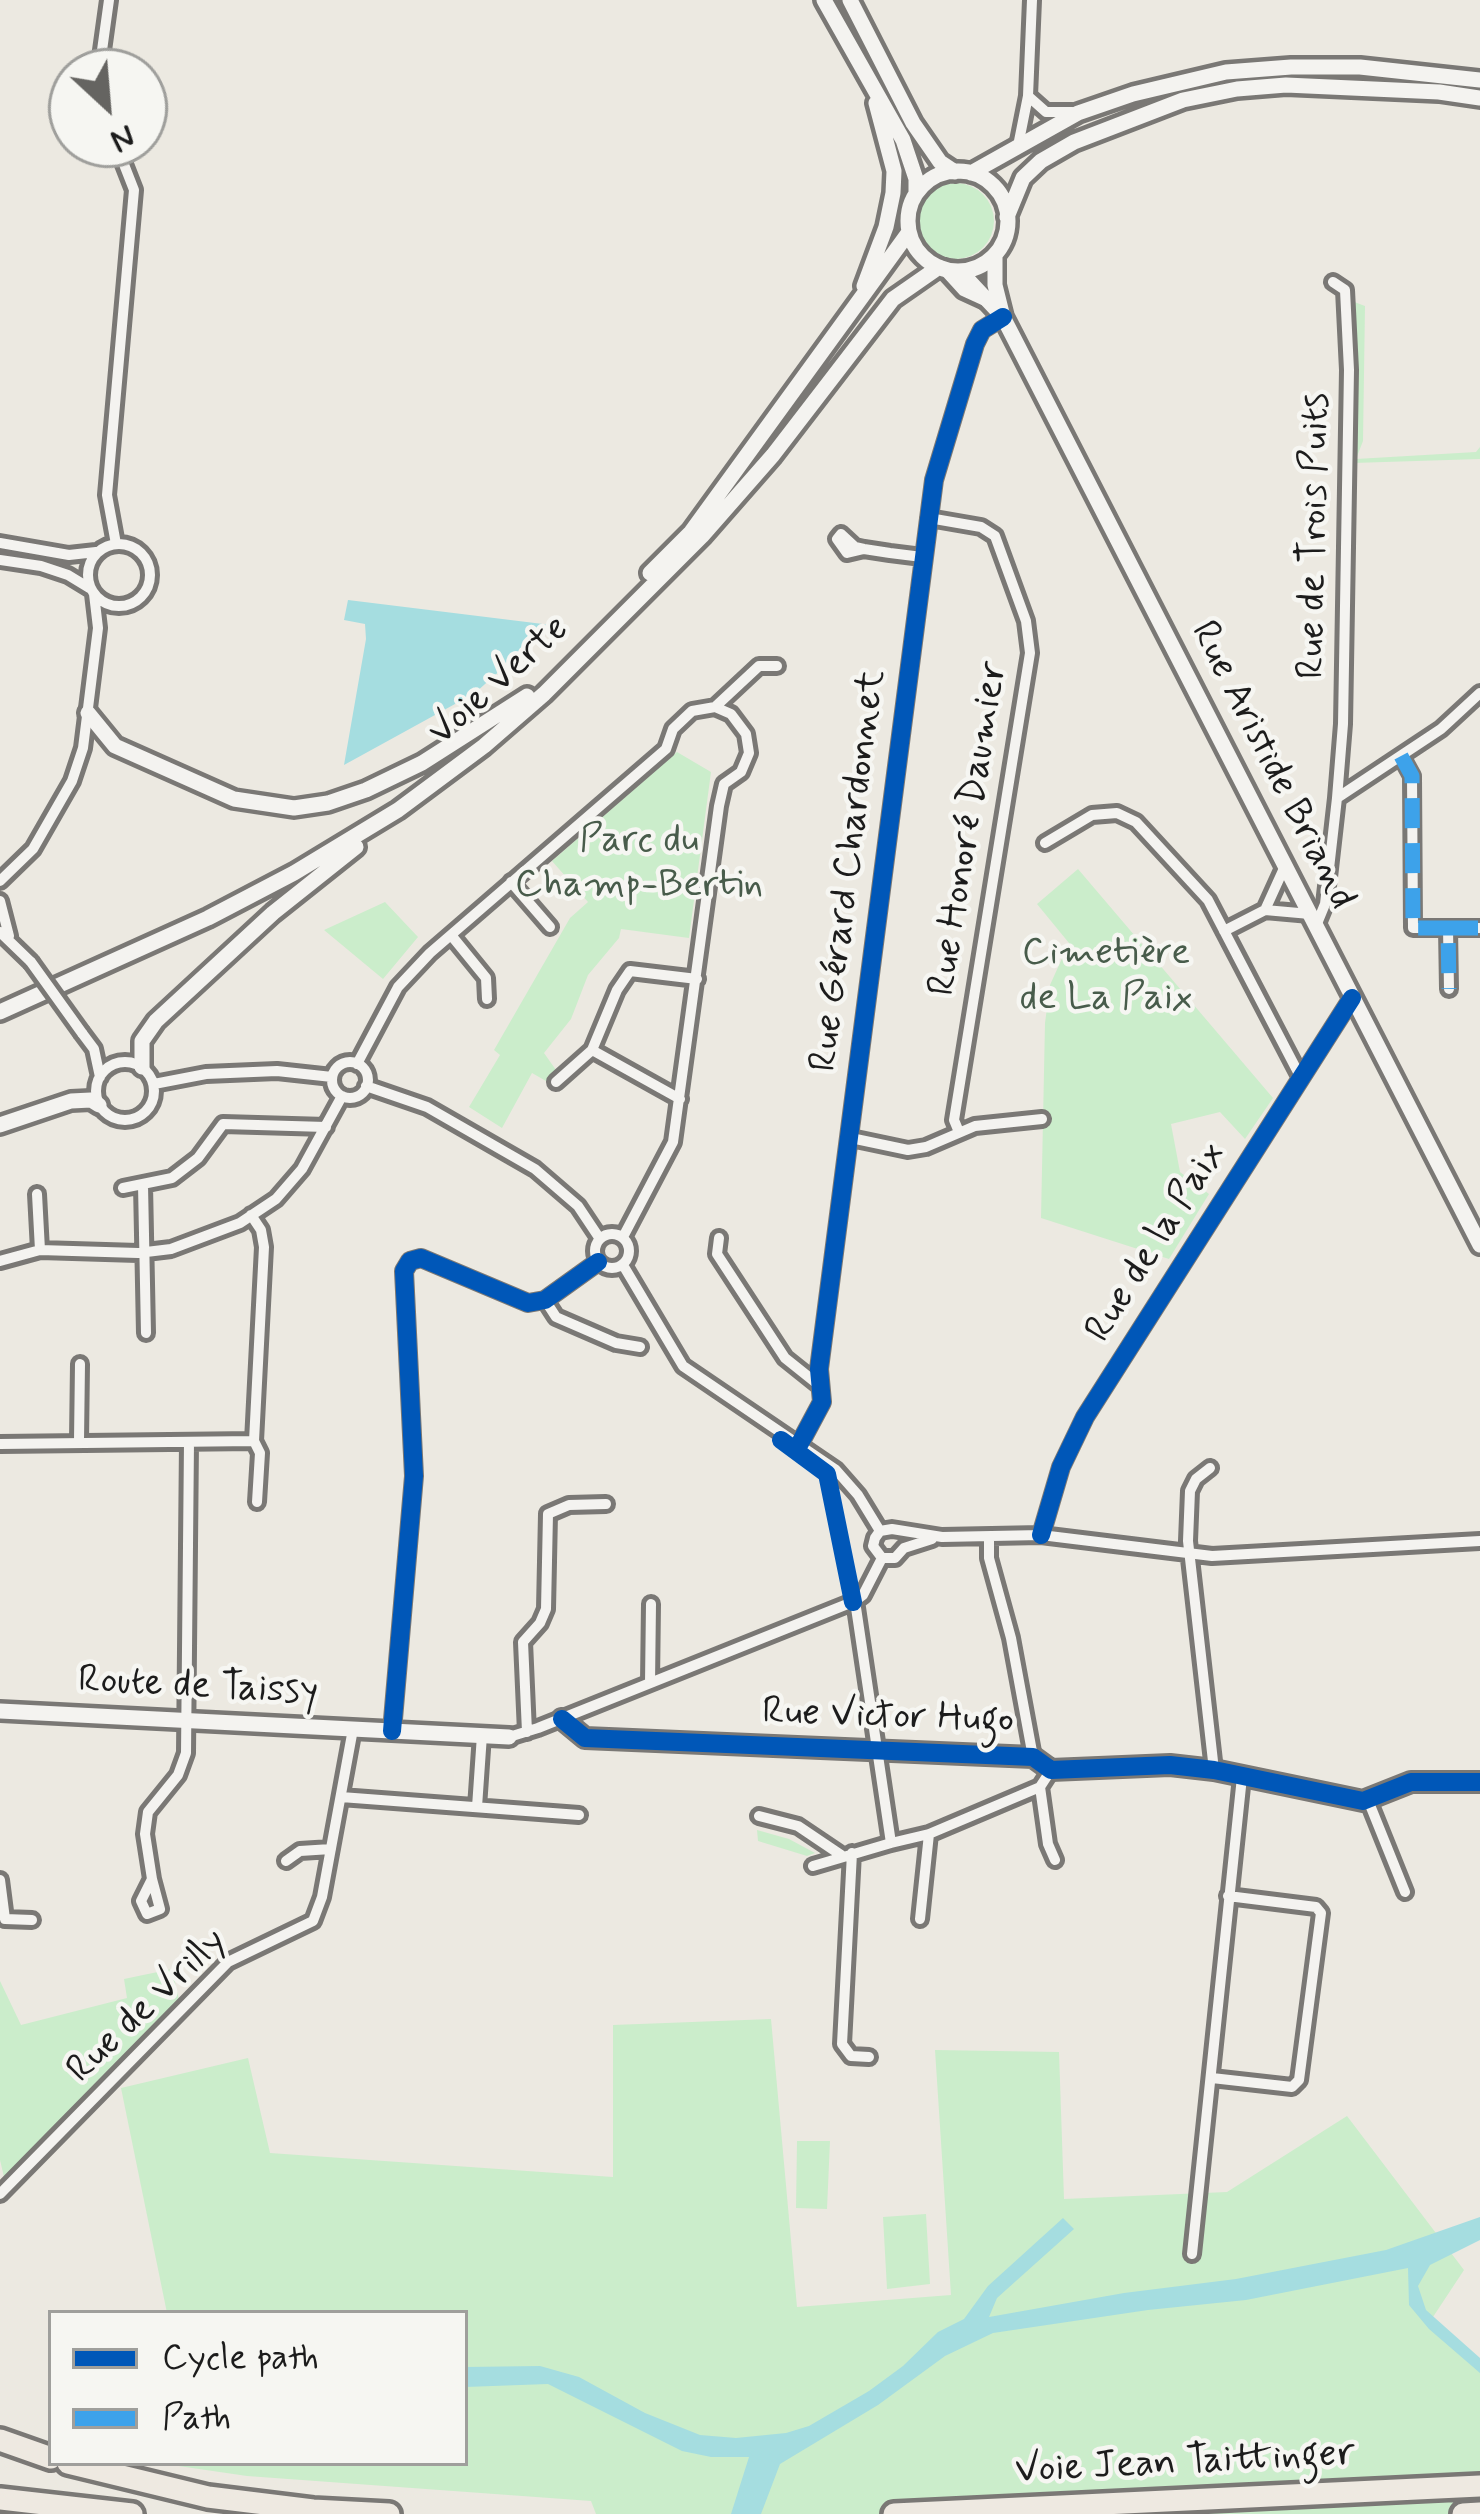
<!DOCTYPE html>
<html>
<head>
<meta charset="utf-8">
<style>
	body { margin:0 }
	#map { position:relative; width:1480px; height:2514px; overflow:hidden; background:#ece9e1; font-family:Mynerve,sans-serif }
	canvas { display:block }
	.legend { position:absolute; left:48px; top:2310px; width:420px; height:156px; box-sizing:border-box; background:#f6f6f2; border:3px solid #9f9f9c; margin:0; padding:15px 21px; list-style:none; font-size:36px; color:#1c1c1c }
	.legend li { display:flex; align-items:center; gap:24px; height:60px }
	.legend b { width:60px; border:3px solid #9f9f9c }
	.north { position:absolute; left:48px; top:48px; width:120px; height:120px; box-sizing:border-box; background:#f6f6f2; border:3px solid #9f9f9c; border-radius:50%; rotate:154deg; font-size:33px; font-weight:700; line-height:48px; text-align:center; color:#1c1c1c }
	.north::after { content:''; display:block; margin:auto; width:42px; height:54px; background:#656461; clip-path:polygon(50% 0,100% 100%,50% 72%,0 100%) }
</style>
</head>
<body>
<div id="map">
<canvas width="1480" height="2514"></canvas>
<ul class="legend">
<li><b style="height:15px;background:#0057b8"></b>Cycle path</li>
<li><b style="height:15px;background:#3da2ea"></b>Path</li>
</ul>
<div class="north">N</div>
</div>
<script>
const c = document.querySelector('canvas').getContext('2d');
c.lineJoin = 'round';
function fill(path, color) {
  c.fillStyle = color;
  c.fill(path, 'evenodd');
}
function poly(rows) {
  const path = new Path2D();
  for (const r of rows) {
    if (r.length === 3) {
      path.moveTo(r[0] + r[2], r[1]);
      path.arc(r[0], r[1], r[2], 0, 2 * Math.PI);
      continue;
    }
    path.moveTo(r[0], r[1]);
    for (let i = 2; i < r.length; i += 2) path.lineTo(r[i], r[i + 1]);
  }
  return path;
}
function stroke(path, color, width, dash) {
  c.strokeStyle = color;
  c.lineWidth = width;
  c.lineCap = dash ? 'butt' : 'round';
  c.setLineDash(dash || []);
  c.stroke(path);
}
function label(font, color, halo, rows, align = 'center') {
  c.font = font + ' Mynerve,sans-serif';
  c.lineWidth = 9;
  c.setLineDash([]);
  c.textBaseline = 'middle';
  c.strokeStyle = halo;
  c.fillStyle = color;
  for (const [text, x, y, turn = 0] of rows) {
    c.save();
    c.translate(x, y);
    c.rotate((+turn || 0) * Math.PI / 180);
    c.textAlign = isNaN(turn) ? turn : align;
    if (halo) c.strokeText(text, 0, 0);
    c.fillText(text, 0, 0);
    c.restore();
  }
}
fill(poly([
	[956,221,38],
	[1349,300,1365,306,1363,441,1356,459,1476,452,1480,447,1480,459,1353,463],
	[677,752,711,772,689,938,621,929,619,938,588,975,571,1019,544,1053,556,1070,546,1081,532,1073,502,1128,469,1107,500,1055,494,1050,570,918,588,902,552,861],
	[1078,869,1273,1098,1245,1139,1220,1112,1171,1124,1180,1172,1209,1194,1169,1259,1041,1218,1045,1023,1050,985,1069,943,1037,904],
	[385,902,418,937,383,979,324,930],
	[757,1830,789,1839,815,1853,807,1856,758,1841],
	[172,1969,179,2000,5,2181,0,2160,0,1981,21,2025,127,1998,124,1979],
	[771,2019,797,2307,951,2295,935,2050,1059,2052,1064,2199,1227,2192,1347,2116,1464,2270,1431,2320,1480,2363,1480,2514,596,2514,591,2501,247,2476,158,2463,465,2463,465,2313,167,2313,121,2088,248,2058,270,2153,613,2177,613,2025],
	[797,2141,830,2141,827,2209,796,2208],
	[926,2214,930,2284,887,2289,883,2217]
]), '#cbedcb');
fill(poly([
	[348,600,551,625,475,693,344,765,366,639,365,624,344,620],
	[1480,2217,1480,2240,1430,2265,1418,2286,1426,2310,1480,2358,1480,2373,1429,2329,1409,2305,1408,2268,1246,2300,1148,2310,993,2333,945,2356,878,2405,780,2464,761,2514,731,2514,749,2457,711,2457,682,2451,548,2384,465,2387,465,2367,540,2366,579,2377,645,2413,700,2435,736,2438,786,2433,809,2426,869,2391,903,2366,938,2332,964,2319,988,2286,1063,2218,1074,2229,997,2298,989,2317,1124,2293,1236,2279,1386,2250]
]), '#a5dde0');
const street = poly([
	[99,72,109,0],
	[1028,96,1046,112,1072,112],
	[116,144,134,190,107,495,116,544],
	[1018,146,1028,96,1032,0],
	[943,269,963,291,987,302],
	[1333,282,1345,290,1349,370,1343,724,1337,798],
	[929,518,981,527,995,536,1026,621,1030,653,954,1120,959,1132],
	[0,543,69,555,96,552],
	[119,575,31],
	[864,549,847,553,837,539,841,534,855,547,864,549,890,553,922,557],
	[0,560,41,566,68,575,91,589],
	[1401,756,1412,776,1413,928,1448,928,1449,989],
	[1045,843,1092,815,1117,813,1136,822,1208,900,1301,1078],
	[0,881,33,849,72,781,83,748,98,628,94,594],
	[511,882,550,927],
	[0,901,9,936],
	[1265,910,1285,866],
	[1316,926,1325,904,1337,798,1441,729,1480,693],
	[1448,928,1480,928],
	[1224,931,1265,910,1310,914],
	[0,932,31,962],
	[451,935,486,978,487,999],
	[82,1033,94,1049,100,1077],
	[592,1050,680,1099],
	[125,1091,29],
	[350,1080,18],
	[357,1064,398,987,430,953,666,749,673,729,692,711,715,707,759,666,777,666],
	[556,1082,592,1050,617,990,630,971,697,979],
	[154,1084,206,1074,277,1071,332,1077],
	[366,1086,427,1107,535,1169,578,1206,600,1239],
	[851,1138,908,1150,926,1147,975,1126,1042,1119],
	[143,1185,146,1333],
	[123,1188,172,1178,198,1158,223,1124,326,1127],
	[37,1194,40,1250],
	[251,1215,261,1230,264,1247,254,1441,260,1453,257,1502],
	[612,1251,17],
	[623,1237,673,1142,719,806,724,784,741,772,749,753,746,734,731,714,715,707],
	[719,1238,717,1254,785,1358,820,1386],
	[0,1261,40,1250,138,1253,171,1249,240,1223,276,1199,302,1169,342,1096],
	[623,1265,683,1366,836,1470,858,1495,880,1531],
	[545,1300,556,1317,616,1343,640,1347],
	[79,1440,80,1364],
	[0,1444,254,1441],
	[799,1445,822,1402,819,1369,934,480,975,344,982,330,1003,317],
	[1210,1468,1196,1479,1190,1491,1188,1541,1214,1770],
	[1041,1535,1061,1467,1085,1417,1352,998],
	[989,1537,989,1558,1011,1638,1033,1757],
	[882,1558,873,1546,875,1538,880,1531,892,1529,942,1537,1041,1535,1212,1556,1480,1541],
	[882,1558,895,1558,904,1548,932,1539],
	[855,1601,891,1843,929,1834,1040,1787,1051,1770],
	[650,1683,651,1604],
	[392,1731,414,1476,404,1271,410,1261,421,1258,528,1303,545,1300,598,1262],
	[527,1732,523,1642,540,1623,546,1609,548,1514,569,1505,606,1504],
	[509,1737,538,1728,855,1601,863,1595,882,1558],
	[1040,1787,1048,1844,1055,1860],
	[341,1797,579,1815],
	[1368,1800,1405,1892],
	[477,1807,482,1735],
	[759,1816,798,1826,841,1855],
	[852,1853,842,2044,851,2056,869,2057],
	[286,1861,300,1851,331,1849],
	[813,1866,891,1843],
	[152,1879,145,1834,148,1812,178,1775,186,1753,189,1442],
	[152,1879,160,1909,147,1914,141,1901,152,1879],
	[0,1880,5,1919,32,1920],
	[920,1919,929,1834],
	[1212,2078,1292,2087,1299,2080,1321,1913,1316,1907,1228,1896],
	[0,2194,228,1962,313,1921,322,1897,353,1729],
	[1192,2254,1242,1777]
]);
const secondary = poly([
	[824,0,903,140,916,179,916,194],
	[850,0,913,123,940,162,955,172],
	[958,221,50],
	[971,173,1078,113,1133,94,1226,72,1291,67,1360,67,1480,80],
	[1007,217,1023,178,1041,161,1074,142,1183,100,1237,89,1286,85,1439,92,1480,98],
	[995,255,995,285,1003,317,1480,1245],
	[960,271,1003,317],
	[864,286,886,227,893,193,894,171,876,103],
	[650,573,691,532,909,232],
	[88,713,115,746,234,799,294,808,328,803,366,790,422,763,527,696],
	[0,1012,208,918,294,873,398,810,484,746,544,694,702,536,773,455,893,299,939,267],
	[142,1067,142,1041,156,1021,273,913,356,847],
	[0,1125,71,1101,91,1100,99,1105],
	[0,1711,509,1737],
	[562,1719,585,1738,1033,1757,1051,1770,1170,1765,1214,1770,1363,1801,1411,1782,1480,1782]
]);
const highway = poly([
	[0,2440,51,2458],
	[68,2463,208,2497,313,2510,389,2514],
	[0,2499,132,2514],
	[894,2514,1480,2486],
	[1463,2514,1480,2513]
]);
stroke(street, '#7a7875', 20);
stroke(secondary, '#7a7875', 24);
stroke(highway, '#7a7875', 30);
stroke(street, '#f4f3f0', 10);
stroke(secondary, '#f4f3f0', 15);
stroke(highway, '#eee9e1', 21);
const streetBridge = poly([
	[31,962,82,1033]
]);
stroke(streetBridge, '#7a7875', 20, []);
stroke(streetBridge, '#f4f3f0', 10);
stroke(poly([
	[1401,756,1412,776,1413,928,1448,928,1449,989],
	[1448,928,1480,928]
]), '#3da2ea', 15, [30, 15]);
stroke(poly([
	[781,1440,827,1474,853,1602],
	[799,1445,822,1402,819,1369,934,480,975,344,982,330,1003,317],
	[1041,1535,1061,1467,1085,1417,1352,998],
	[562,1719,585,1738,1033,1757,1051,1770,1170,1765,1214,1770,1363,1801,1411,1782,1480,1782],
	[392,1731,414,1476,404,1271,410,1261,421,1258,528,1303,545,1300,598,1262]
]), '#0057b8', 18);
label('39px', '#1c1c1c', '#f6f6f2', [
	["Rue de Trois Puits",1316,536,-89],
	["Voie Verte",500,682,-42],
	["Rue Aristide Briand",1271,766,63],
	["Rue Honoré Daumier",970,829,-81],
	["Rue Gérard Chardonnet",850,871,-83],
	["Rue de la Paix",1157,1243,-58],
	["Route de Taissy",198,1688,3],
	["Rue Victor Hugo",888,1718,2],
	["Rue de Vrilly",148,2007,-44],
	["Voie Jean Taittinger",1185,2464,-3]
]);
label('39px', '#485c4b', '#f6f6f2', [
	["Parc du",639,842],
	["Champ-Bertin",639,887],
	["Cimetière",1106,955],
	["de La Paix",1106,1000]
]);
</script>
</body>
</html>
